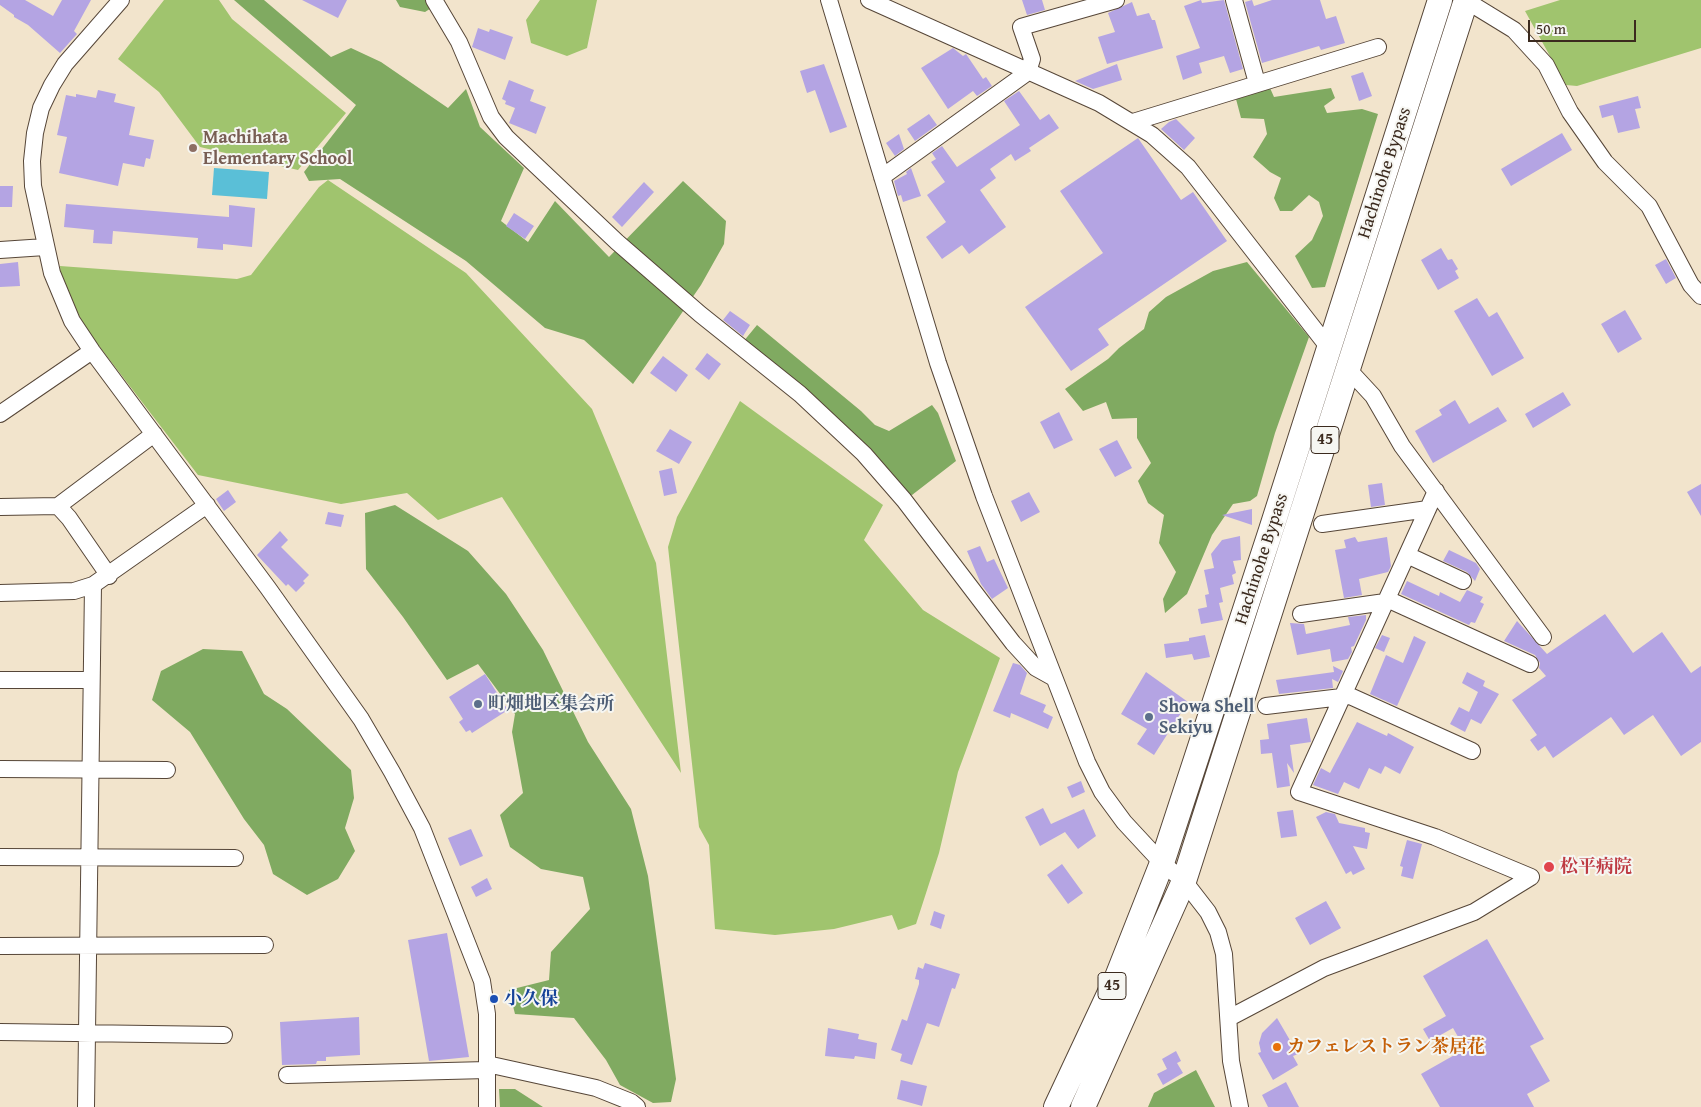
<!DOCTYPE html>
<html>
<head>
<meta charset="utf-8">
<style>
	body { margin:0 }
	#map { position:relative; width:1701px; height:1107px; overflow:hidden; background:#f2e4cc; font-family:"Gentium Book Plus",serif }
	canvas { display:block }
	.scale { position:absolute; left:1528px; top:20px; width:108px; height:22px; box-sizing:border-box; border:2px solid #3b2a1e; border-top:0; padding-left:6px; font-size:15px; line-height:18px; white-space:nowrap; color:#3b2a1e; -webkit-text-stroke:4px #f6f6f2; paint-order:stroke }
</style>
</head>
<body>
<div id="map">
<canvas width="1701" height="1107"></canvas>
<div class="scale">50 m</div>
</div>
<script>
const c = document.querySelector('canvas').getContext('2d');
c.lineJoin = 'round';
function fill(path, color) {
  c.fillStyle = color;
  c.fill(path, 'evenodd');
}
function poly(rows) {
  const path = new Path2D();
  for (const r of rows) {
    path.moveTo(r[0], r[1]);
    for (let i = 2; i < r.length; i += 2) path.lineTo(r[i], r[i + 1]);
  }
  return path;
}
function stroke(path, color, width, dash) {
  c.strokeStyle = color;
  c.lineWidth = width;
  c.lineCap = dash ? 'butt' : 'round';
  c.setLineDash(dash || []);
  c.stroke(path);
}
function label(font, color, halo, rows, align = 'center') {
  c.font = font + ' "Gentium Book Plus","Noto Serif JP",serif';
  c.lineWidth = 4;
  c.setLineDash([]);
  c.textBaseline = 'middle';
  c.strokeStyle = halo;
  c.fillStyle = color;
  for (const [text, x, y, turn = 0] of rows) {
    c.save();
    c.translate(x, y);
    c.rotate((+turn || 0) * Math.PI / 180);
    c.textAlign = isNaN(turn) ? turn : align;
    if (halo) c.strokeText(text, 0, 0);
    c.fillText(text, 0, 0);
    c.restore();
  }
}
fill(poly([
	[164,0,219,0,232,19,346,113,298,170,200,147,159,92,118,59],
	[540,0,597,0,587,48,567,56,531,43,526,20],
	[1560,0,1701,0,1701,48,1577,86,1566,85,1525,11],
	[328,180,466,273,592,409,656,563,681,773,502,497,438,520,407,493,341,504,198,475,86,329,61,280,60,266,237,279,251,275,319,187],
	[740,401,883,505,864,540,923,610,1000,658,958,772,939,853,916,924,898,930,892,915,834,929,775,935,715,929,709,845,699,827,668,547,677,517]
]), '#a0c46e');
fill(poly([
	[234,0,264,0,331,57,351,48,381,62,448,108,466,89,480,127,524,168,501,221,528,242,555,201,609,257,683,181,726,221,724,244,701,285,633,384,584,340,545,328,466,261,340,179,309,181,304,172,356,105],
	[396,0,444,0,425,12,400,7],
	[1270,88,1274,97,1331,88,1335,98,1324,106,1327,113,1362,109,1378,114,1325,287,1312,288,1295,256,1312,240,1323,216,1319,202,1309,195,1292,211,1280,211,1274,198,1281,178,1270,172,1253,157,1267,134,1264,119,1241,118,1236,99],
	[1247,262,1309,337,1275,433,1257,496,1250,501,1233,504,1212,535,1187,594,1165,613,1163,599,1176,572,1159,543,1164,515,1148,503,1138,481,1151,463,1137,438,1137,418,1112,419,1106,402,1083,411,1065,389,1108,359,1119,348,1144,329,1149,312,1166,297,1213,271],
	[757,325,861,411,875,425,889,431,932,405,938,413,956,461,912,495,907,494,743,342],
	[395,505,468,551,506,594,543,650,588,742,631,809,648,876,676,1079,671,1102,653,1103,620,1085,606,1060,574,1018,515,1014,509,990,549,980,551,952,590,909,583,877,541,869,510,847,500,815,523,793,512,732,515,714,478,664,447,680,403,617,366,569,365,513],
	[203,649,242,651,264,694,287,709,351,770,354,798,345,828,355,851,338,879,307,895,273,874,264,845,244,819,190,732,152,700,161,671],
	[1196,1070,1215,1107,1148,1107,1154,1093],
	[499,1089,515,1089,543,1107,500,1107]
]), '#80aa61');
fill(poly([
	[214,168,269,172,267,199,212,195]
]), '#5abfd7');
fill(poly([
	[0,0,25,0,53,16,62,0,91,0,74,31,77,34,60,53,28,25,14,17,14,15,0,5],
	[302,0,347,0,338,18],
	[1022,0,1042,0,1045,10,1027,15],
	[1201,0,1202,3,1224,0,1243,69,1230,73,1224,56,1199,63,1202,73,1183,80,1176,56,1200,48,1184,6],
	[1252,0,1254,6,1272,0,1320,0,1326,19,1336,16,1345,43,1321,50,1319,46,1262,63,1245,2],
	[1132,2,1137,16,1149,13,1152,20,1155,20,1163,48,1107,64,1098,37,1115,32,1108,13],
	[478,28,489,32,490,29,513,37,505,60,472,47],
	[953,48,963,56,966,54,983,79,986,77,992,86,977,96,973,91,948,109,921,68],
	[824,64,847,127,830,133,815,90,807,93,800,71],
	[1117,64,1122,80,1093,89,1075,81],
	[1363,72,1372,96,1359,101,1351,76],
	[509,80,534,90,530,101,546,107,536,134,509,123,515,108,505,104,506,101,502,99],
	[98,90,116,94,114,102,135,107,129,135,154,140,150,159,146,158,144,167,123,163,118,186,59,173,67,137,57,135,66,95,76,97,76,94,96,98],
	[1019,91,1040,120,1049,114,1059,128,1029,148,1031,151,1015,161,1011,154,990,169,996,178,980,190,1006,227,969,254,962,245,942,259,926,237,946,222,927,195,945,182,931,162,936,159,932,153,942,146,957,167,1020,125,1004,101],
	[1638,96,1641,108,1635,109,1640,128,1618,133,1613,115,1602,118,1599,106],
	[929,114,937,125,915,141,907,129],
	[1176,119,1195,138,1184,150,1161,129,1169,122],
	[1562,133,1572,150,1511,186,1501,169],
	[899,134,904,149,895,156,886,143],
	[1138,138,1181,200,1193,192,1227,241,1098,329,1109,345,1071,371,1025,307,1103,253,1060,191],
	[911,168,921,196,903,202,901,195,898,196,894,181,907,174,906,172],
	[644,182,654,192,622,227,612,217],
	[0,186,13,186,12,207,0,207],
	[66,204,229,217,229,205,255,208,252,247,223,244,223,250,197,248,198,238,113,231,112,244,93,243,94,230,64,227],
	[514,213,534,226,525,239,506,226],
	[1441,248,1448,260,1452,259,1458,269,1455,271,1459,278,1438,290,1421,260],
	[1666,259,1676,278,1666,284,1655,265],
	[18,262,20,286,0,287,0,264],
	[1477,298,1489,317,1497,312,1524,358,1492,376,1454,311],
	[1625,310,1642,339,1618,353,1601,324],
	[730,311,750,325,743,336,723,320],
	[707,353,721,364,709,380,695,369],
	[663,356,688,375,676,392,650,373],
	[1563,392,1571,405,1533,428,1525,414],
	[1455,400,1469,424,1498,407,1507,421,1433,463,1415,431,1442,415,1439,410],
	[1059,412,1073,440,1054,449,1040,422],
	[670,429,692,442,679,464,656,451],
	[1117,440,1132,468,1115,477,1099,449],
	[672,468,677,493,664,496,659,471],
	[1382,483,1385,505,1371,507,1368,485],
	[1701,484,1701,516,1687,492],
	[228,490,236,502,224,511,216,499],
	[1029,492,1040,512,1021,522,1011,501],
	[1252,509,1252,525,1222,515],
	[328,512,344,515,341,527,325,524],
	[280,531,288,540,281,547,309,575,303,581,305,583,296,592,288,584,286,586,257,555],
	[1240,536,1241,560,1233,561,1236,573,1232,575,1234,584,1220,588,1223,602,1219,603,1223,620,1201,624,1198,609,1207,607,1205,595,1209,594,1204,570,1214,568,1211,554,1222,540],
	[1355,537,1358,542,1387,537,1391,566,1388,572,1359,579,1362,595,1344,598,1335,550,1346,548,1344,540],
	[980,546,987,562,994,559,1008,588,992,599,981,584,967,551],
	[1449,550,1476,563,1480,569,1475,581,1467,572,1443,561],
	[1407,581,1439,596,1440,592,1460,602,1467,590,1483,597,1480,602,1484,604,1475,623,1471,622,1469,625,1401,594],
	[1605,614,1633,653,1662,632,1691,673,1701,666,1701,742,1681,756,1653,715,1624,735,1611,717,1553,758,1545,746,1538,751,1530,740,1537,735,1512,700,1546,676,1539,668,1540,663,1535,655,1504,641,1517,621,1547,654],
	[1366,615,1366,620,1354,646,1351,647,1352,652,1348,659,1332,662,1330,649,1297,655,1290,623,1304,624,1306,634,1350,625,1348,617],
	[1205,635,1210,657,1194,660,1192,654,1166,658,1164,644,1189,641,1189,638],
	[1382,635,1390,638,1384,652,1375,648],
	[1414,636,1426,642,1397,706,1370,694,1386,655,1403,663],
	[1013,663,1020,665,1027,673,1020,694,1046,705,1043,712,1053,717,1048,729,1011,713,1010,718,993,711],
	[1333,666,1343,671,1338,682,1332,679,1333,688,1279,694,1276,680,1334,672],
	[1146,672,1188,702,1154,755,1137,744,1147,729,1121,714],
	[1467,672,1485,681,1483,686,1499,694,1481,724,1471,719,1465,732,1450,724,1459,707,1469,712,1478,692,1462,683],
	[485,674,508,710,472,733,470,730,466,732,459,722,463,719,449,697],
	[1307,718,1311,742,1290,745,1294,773,1287,763,1290,786,1277,788,1272,753,1261,754,1260,740,1269,739,1267,724],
	[1357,722,1387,736,1388,733,1414,747,1400,774,1385,766,1381,774,1369,768,1359,789,1344,782,1338,794,1313,785,1321,768,1330,773],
	[1081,781,1085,792,1072,798,1067,787],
	[1043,808,1051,824,1084,809,1096,836,1078,849,1065,832,1040,846,1025,817],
	[1293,810,1297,836,1281,838,1277,812],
	[1326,812,1335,814,1339,823,1365,828,1365,832,1370,833,1367,849,1353,846,1365,869,1353,875,1351,871,1346,874,1316,817],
	[471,829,483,856,460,866,448,838],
	[1407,840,1422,844,1413,879,1401,876,1403,867,1400,866],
	[1062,864,1083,893,1068,904,1047,875],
	[487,878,492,889,476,897,471,887],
	[1326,901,1341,928,1310,945,1295,918],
	[934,911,945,915,941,929,930,925],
	[447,933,469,1057,429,1061,408,940],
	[1487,939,1544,1039,1530,1046,1550,1081,1527,1094,1534,1107,1440,1107,1421,1074,1465,1049,1453,1028,1430,1041,1423,1029,1446,1016,1423,976],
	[925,963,960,974,955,989,952,988,939,1027,927,1023,912,1065,900,1061,902,1054,891,1050,902,1019,907,1021,919,984,919,980,915,979,918,967,923,969],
	[359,1017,360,1055,326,1057,326,1061,317,1061,316,1064,282,1065,280,1022],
	[1277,1018,1298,1054,1293,1056,1298,1065,1273,1080,1258,1053,1261,1052,1259,1043,1262,1033],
	[828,1028,859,1034,858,1039,877,1043,875,1059,855,1056,854,1059,825,1056],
	[1176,1051,1181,1061,1177,1063,1183,1073,1163,1085,1157,1074,1167,1069,1162,1059],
	[901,1080,927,1086,922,1106,897,1099],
	[1286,1082,1299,1107,1268,1107,1262,1095]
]), '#b4a4e3');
const minor = poly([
	[121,0,65,64,52,85,41,108,35,133,32,161,33,186,52,273,72,321,92,351,268,588,361,719,392,772,422,828,482,981,487,1014,487,1107],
	[434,0,459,42,491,117,506,137,617,242,700,314,800,394,864,454,904,500,1013,643,1036,668,1054,678],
	[829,0,938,363,984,496,1087,762,1102,792,1124,822,1162,863,1184,881,1208,912,1218,932,1224,954,1231,1061,1240,1107],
	[869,0,1099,103,1152,135,1188,167,1329,348],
	[1234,0,1257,83],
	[1465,0,1514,30,1546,65,1570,112,1605,162,1649,206,1691,285,1701,296],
	[1133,122,1378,47],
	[882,177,1028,72,1032,59,1021,27,1116,0],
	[0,250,45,247],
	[1348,369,1373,396,1402,446,1543,637],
	[0,414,92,351],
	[1436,491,1299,792,1435,837,1531,877],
	[58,506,154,434],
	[0,507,58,506,69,518,109,576],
	[1322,524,1428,509],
	[1407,555,1463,581],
	[0,593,74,591,93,585,207,505],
	[1387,599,1530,664],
	[1301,614,1385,602],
	[0,680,91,680],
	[1266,706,1350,696,1472,751],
	[0,769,167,770],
	[0,857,235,858],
	[0,946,265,945],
	[1229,1018,1324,968,1474,912,1531,877],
	[0,1032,224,1035],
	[487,1064,596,1088,631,1102,637,1107],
	[287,1075,487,1070],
	[86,1107,93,585]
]);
const highway = poly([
	[1056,1107,1117,977,1162,863,1271,530,1440,0],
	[1083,1107,1184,881,1466,0]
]);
stroke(minor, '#564638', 18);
stroke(highway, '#564638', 26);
stroke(minor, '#fff', 16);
stroke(highway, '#fff', 24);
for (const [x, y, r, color] of [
	[193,148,5,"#8d6e63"],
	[478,704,5,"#5c6f8a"],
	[1149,717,5,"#5c6f8a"],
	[1549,867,6,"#e0444e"],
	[494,999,5,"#1a4fb4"],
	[1277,1047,5,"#e8710a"]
]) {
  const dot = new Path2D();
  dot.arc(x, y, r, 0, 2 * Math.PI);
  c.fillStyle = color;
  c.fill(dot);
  stroke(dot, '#f6f6f2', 2);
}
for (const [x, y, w] of [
	[1325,440,28],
	[1112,986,28]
]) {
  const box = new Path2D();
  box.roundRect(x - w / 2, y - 13.5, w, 27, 4);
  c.fillStyle = '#f6f6f2';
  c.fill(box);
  stroke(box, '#3b2a1e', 1);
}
label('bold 16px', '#3b2a1e', null, [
	["45",1325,440],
	["45",1112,986]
]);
label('bold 18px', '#785e54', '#f6f6f2', [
	["Machihata",203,138],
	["Elementary School",203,159]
], 'left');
label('18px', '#3b2a1e', '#f6f6f2', [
	["Hachinohe Bypass",1385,173,-72],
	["Hachinohe Bypass",1262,559,-72]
]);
label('bold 18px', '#4e5e75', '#f6f6f2', [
	["町畑地区集会所",488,704],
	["Showa Shell",1159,707],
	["Sekiyu",1159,728]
], 'left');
label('bold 18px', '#be3a42', '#f6f6f2', [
	["松平病院",1560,867]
], 'left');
label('bold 18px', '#164399', '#f6f6f2', [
	["小久保",504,999]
], 'left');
label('bold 18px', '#c56008', '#f6f6f2', [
	["カフェレストラン茶居花",1287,1047]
], 'left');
</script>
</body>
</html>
